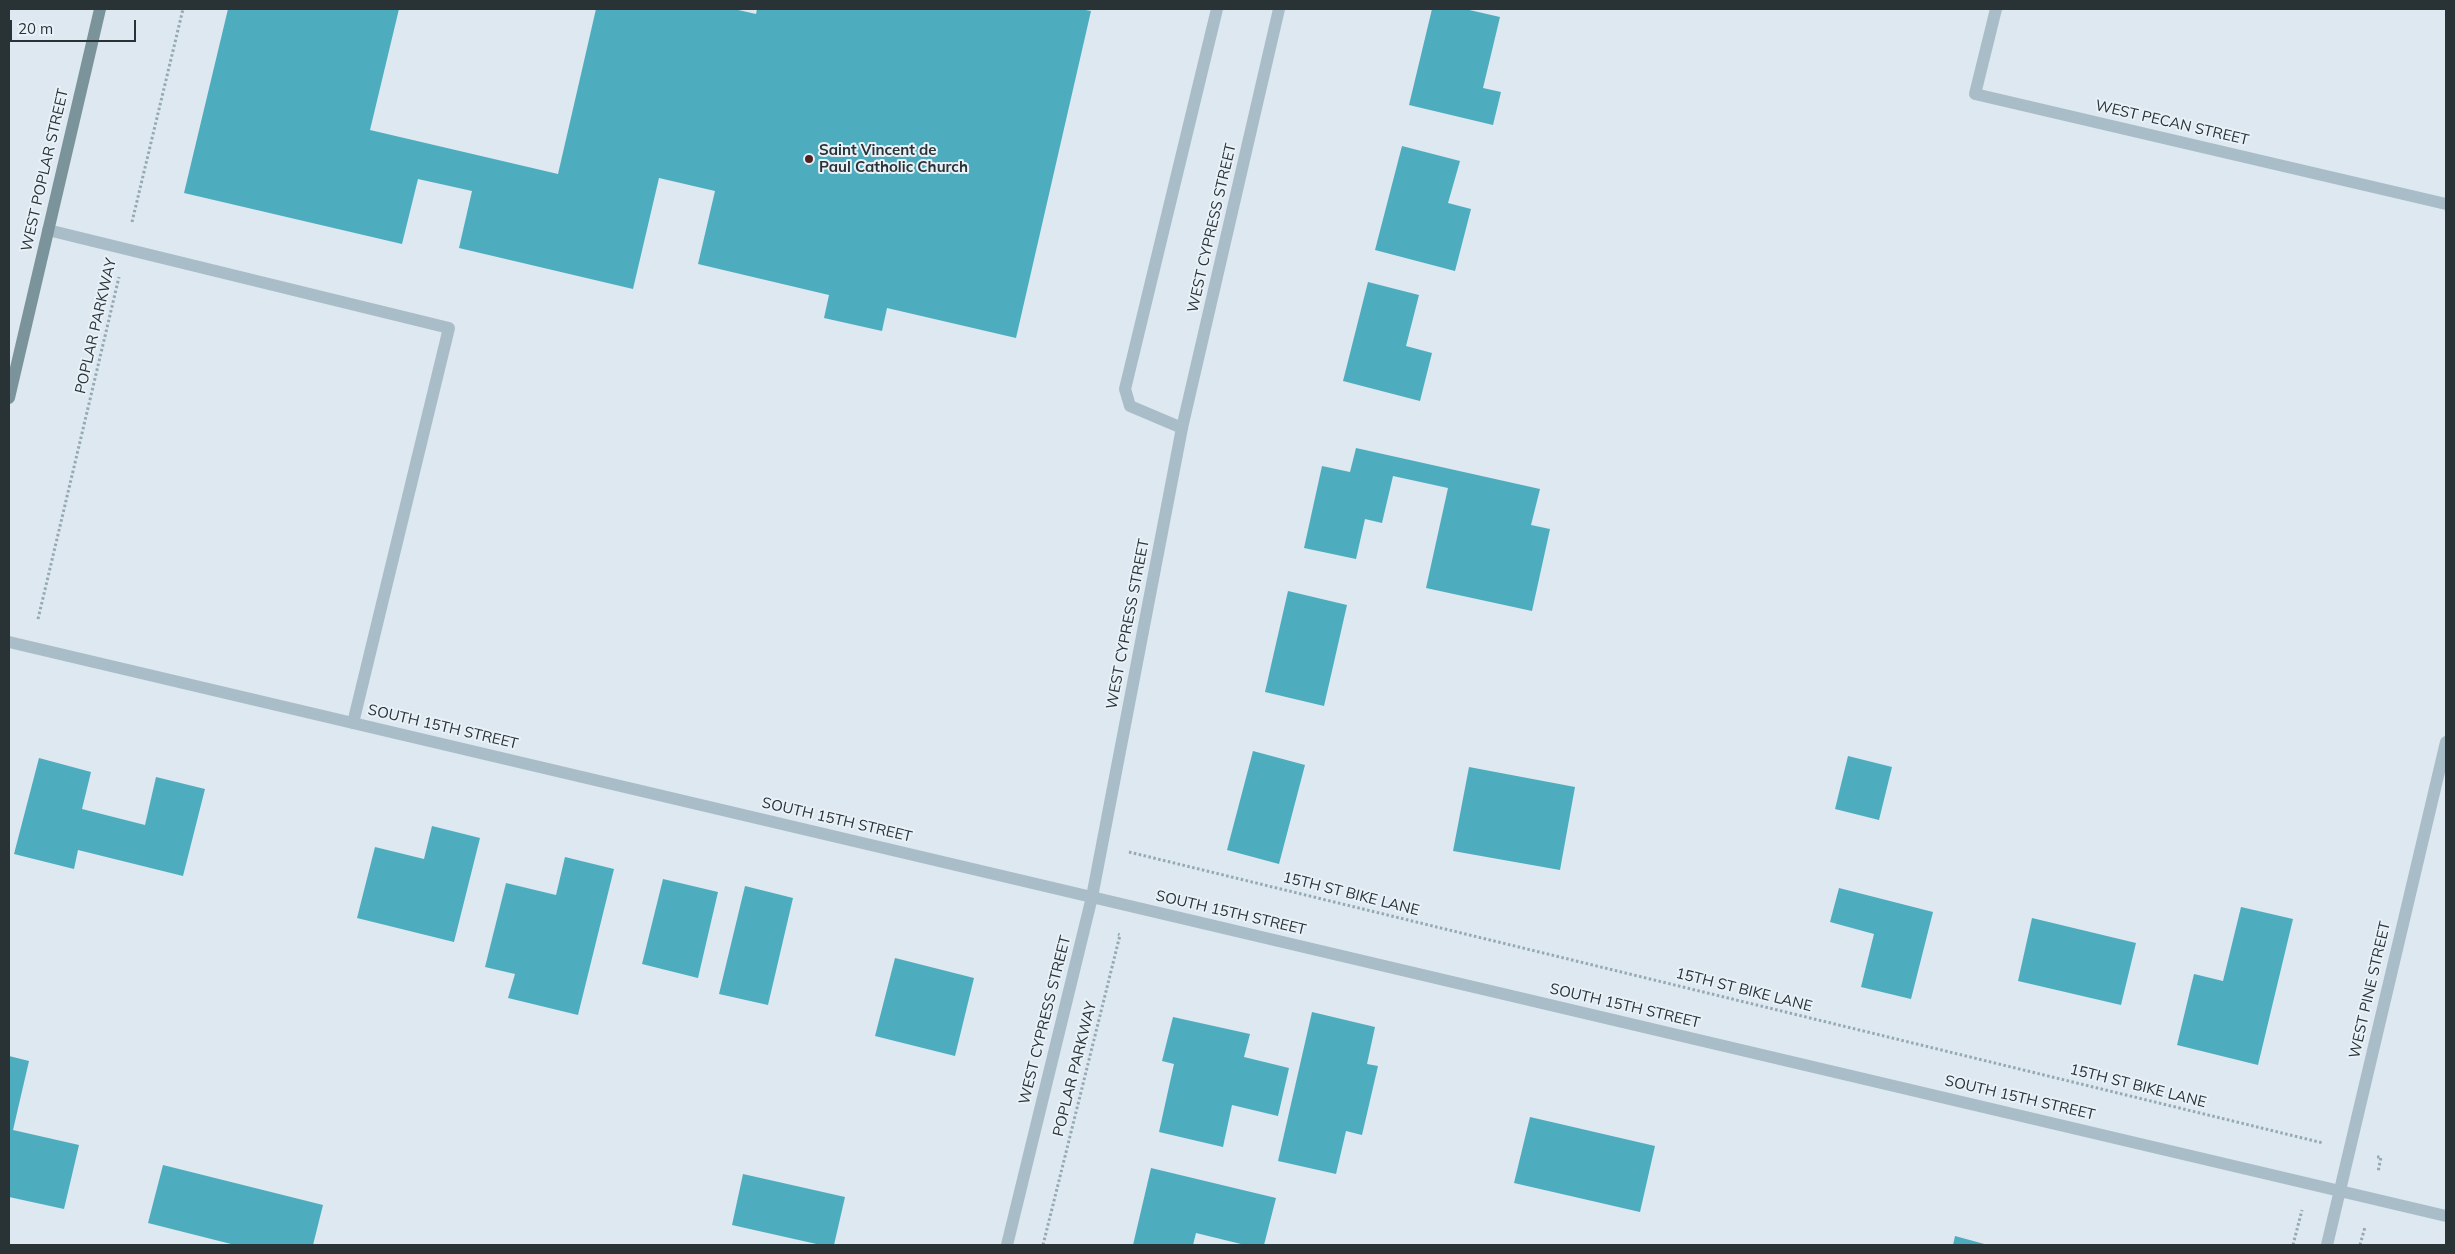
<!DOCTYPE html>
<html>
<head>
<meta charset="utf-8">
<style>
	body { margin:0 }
	#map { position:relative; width:2455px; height:1254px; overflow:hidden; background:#dde8f0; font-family:Mulish,sans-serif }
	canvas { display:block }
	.frame { position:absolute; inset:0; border:10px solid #293336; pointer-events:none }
	.scale { position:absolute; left:10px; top:20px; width:126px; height:22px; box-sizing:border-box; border:2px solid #293336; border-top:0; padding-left:6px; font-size:15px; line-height:18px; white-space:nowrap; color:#293336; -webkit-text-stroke:4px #e9f1f8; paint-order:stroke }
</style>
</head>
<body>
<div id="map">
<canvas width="2455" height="1254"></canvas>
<div class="frame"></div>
<div class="scale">20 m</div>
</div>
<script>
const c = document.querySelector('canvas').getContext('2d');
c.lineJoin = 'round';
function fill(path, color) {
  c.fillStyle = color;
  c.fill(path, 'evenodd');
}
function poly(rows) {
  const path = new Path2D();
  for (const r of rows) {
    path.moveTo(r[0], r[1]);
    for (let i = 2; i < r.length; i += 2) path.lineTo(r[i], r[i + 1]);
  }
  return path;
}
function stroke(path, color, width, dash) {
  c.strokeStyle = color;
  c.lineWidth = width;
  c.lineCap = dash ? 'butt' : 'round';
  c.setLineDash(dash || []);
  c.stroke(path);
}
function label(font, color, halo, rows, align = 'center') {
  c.font = font + ' Mulish,sans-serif';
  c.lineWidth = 4;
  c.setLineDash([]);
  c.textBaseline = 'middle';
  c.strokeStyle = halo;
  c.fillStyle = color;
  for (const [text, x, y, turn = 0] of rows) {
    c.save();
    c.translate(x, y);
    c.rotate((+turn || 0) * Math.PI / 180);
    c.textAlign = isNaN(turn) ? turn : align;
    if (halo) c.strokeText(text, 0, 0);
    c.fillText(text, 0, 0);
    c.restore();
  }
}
fill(poly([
	[228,9,399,9,370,130,558,174,596,9,734,9,756,14,757,9,1080,9,1091,11,1016,338,887,308,882,331,824,318,829,295,698,264,715,191,659,178,633,289,459,248,472,191,418,179,402,244,184,193],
	[1432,9,1465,9,1500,17,1483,88,1501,92,1493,125,1409,105],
	[1402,146,1460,161,1448,203,1471,209,1455,271,1375,250],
	[1368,282,1419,295,1406,346,1432,353,1420,401,1343,381],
	[1356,448,1540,489,1531,525,1550,529,1532,611,1426,588,1448,488,1393,476,1382,523,1365,519,1356,559,1304,548,1322,466,1350,472],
	[1288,591,1347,605,1324,706,1265,692],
	[1253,751,1305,765,1279,864,1227,850],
	[1848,756,1892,767,1879,820,1835,809],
	[39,758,91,772,82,809,145,825,156,777,205,789,183,876,78,850,74,869,14,854],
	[1469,767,1575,787,1560,870,1453,851],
	[432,826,480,838,454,942,357,918,375,847,424,859],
	[565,857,614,869,578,1015,508,998,515,974,485,967,506,883,556,895],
	[663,879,718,892,698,978,642,964],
	[745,886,793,898,768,1005,719,994],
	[1839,888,1933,912,1911,999,1861,987,1874,934,1830,922],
	[2241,907,2293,919,2258,1065,2177,1045,2194,974,2223,981],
	[2032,918,2136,943,2121,1005,2018,981],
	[895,958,974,978,955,1056,875,1036],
	[1312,1012,1375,1027,1367,1064,1378,1066,1362,1135,1346,1131,1336,1174,1278,1161],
	[1173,1017,1250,1034,1244,1057,1289,1068,1278,1116,1232,1105,1223,1147,1159,1132,1174,1064,1162,1061],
	[9,1056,29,1061,13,1130,79,1145,64,1209,9,1197],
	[1530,1117,1655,1146,1640,1212,1514,1183],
	[163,1165,323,1205,313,1245,235,1245,148,1223],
	[1151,1168,1276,1198,1264,1245,1245,1245,1196,1233,1193,1245,1133,1245],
	[743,1174,845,1197,834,1245,821,1245,732,1225],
	[1955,1236,1988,1245,1953,1245]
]), '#4dadbe');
stroke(poly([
	[132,222,183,9],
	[38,619,119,277],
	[1129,852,2323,1143],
	[2377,1157,2381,1157,2378,1172],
	[1043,1245,1120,935,1118,934],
	[2293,1245,2302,1210],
	[2360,1245,2365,1227]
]), '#94a9b4', 3, [2.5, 2.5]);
stroke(poly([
	[48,230,449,328,353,723],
	[1182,428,1130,406,1125,389,1217,9]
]), '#a9bdc8', 12);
stroke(poly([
	[1996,9,1975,94,2446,204],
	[9,642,2446,1216],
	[1007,1245,1092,897,1182,428,1279,9],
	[2327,1245,2446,742]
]), '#a9bdc8', 12);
stroke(poly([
	[9,398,100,9]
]), '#7b939b', 12);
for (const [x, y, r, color] of [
	[809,159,5,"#542122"]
]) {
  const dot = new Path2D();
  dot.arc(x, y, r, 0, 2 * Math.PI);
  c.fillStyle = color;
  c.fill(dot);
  stroke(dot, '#e9f1f8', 2);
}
label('15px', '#293336', '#e9f1f8', [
	["WEST PECAN STREET",2172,123,13],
	["WEST POPLAR STREET",45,170,-77],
	["WEST CYPRESS STREET",1212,228,-77],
	["POPLAR PARKWAY",96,326,-77],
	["WEST CYPRESS STREET",1128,624,-79],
	["SOUTH 15TH STREET",443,727,13],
	["SOUTH 15TH STREET",837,820,13],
	["15TH ST BIKE LANE",1351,894,14],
	["SOUTH 15TH STREET",1231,913,13],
	["15TH ST BIKE LANE",1744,990,14],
	["WEST PINE STREET",2370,990,-77],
	["SOUTH 15TH STREET",1625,1006,13],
	["WEST CYPRESS STREET",1045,1020,-76],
	["POPLAR PARKWAY",1075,1069,-76],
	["15TH ST BIKE LANE",2138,1086,14],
	["SOUTH 15TH STREET",2020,1098,13]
]);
label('bold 15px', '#293336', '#e9f1f8', [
	["Saint Vincent de",819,150],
	["Paul Catholic Church",819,167]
], 'left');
</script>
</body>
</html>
